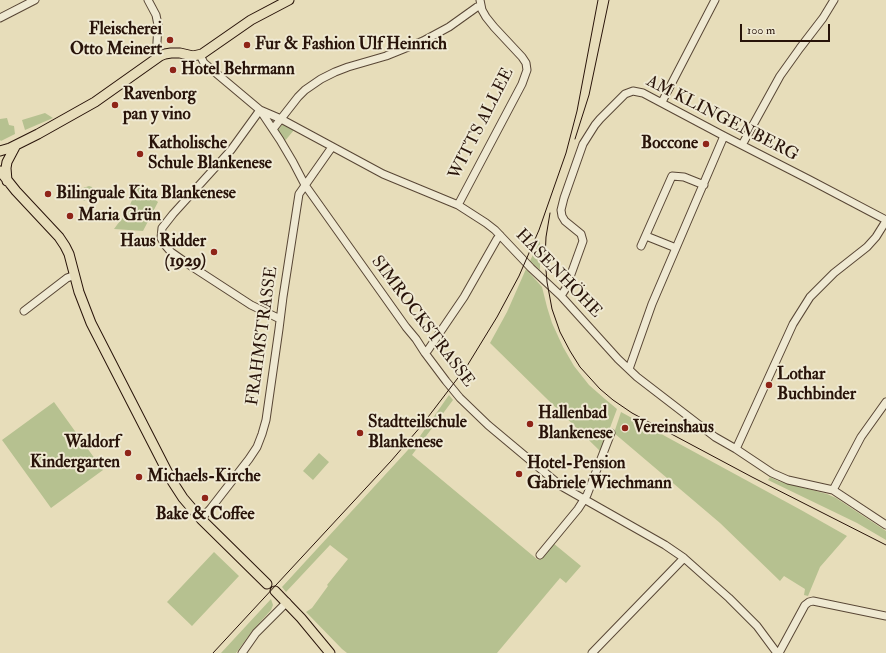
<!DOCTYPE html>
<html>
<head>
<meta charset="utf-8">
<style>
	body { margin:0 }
	#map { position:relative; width:886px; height:653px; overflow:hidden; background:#e7ddba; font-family:"IM FELL Double Pica",serif }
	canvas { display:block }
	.scale { position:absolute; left:740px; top:24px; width:90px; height:18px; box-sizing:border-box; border:2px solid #281309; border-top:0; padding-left:5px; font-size:12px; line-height:14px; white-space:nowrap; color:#281309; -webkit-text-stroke:3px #efe9d2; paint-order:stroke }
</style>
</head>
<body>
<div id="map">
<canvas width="886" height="653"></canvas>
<div class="scale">100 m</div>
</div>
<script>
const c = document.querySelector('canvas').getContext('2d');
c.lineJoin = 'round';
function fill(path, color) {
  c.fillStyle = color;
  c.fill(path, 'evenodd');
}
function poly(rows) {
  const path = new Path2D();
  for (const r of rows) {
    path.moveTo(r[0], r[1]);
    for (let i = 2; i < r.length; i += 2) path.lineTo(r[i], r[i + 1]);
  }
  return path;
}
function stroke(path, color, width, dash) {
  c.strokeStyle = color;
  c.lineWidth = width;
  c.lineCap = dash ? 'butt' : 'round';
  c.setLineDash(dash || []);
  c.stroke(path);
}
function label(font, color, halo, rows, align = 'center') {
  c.font = font + ' "IM FELL Double Pica",serif';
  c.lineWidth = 4;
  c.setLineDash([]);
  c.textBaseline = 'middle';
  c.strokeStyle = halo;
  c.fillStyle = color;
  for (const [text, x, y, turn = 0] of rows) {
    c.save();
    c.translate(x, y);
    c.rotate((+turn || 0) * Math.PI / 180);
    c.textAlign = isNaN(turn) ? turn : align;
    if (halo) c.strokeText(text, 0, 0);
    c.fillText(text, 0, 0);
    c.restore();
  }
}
fill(poly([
	[45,113,53,118,25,130,22,120],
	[7,118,9,125,14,126,15,134,1,141,0,140,0,119],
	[285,124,294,130,284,142,277,131,282,125],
	[138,185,158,202,143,231,114,229,128,210],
	[89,186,92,187,94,190,95,195,93,195,92,197,86,199,85,201,80,199,77,199,73,196,80,189],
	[540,240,540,270,530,261],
	[526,269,542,287,547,307,552,323,563,347,574,366,589,385,605,399,617,409,601,452,490,343,507,312],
	[449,395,453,400,412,455,538,560,553,543,581,566,566,583,560,578,497,653,347,653,342,649,306,612,312,608,328,586,327,585,348,559,330,545,286,592,282,587,418,439],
	[54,402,103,470,51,508,2,440],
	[621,412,641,423,801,510,847,536,820,567,808,596,804,595,805,589,784,576,780,581,720,523,614,433],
	[319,453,329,462,313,480,303,471],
	[770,477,778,481,827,494,836,498,886,531,886,540,857,523,768,480],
	[214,552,239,576,192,626,167,602],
	[271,599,273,605,271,610,253,630,236,653,221,653]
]), '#b6c190');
const minor = poly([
	[148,0,156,15,158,25,156,59],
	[0,18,35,0],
	[200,55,204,63,260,110,281,119,383,174,458,205,486,223,495,230,531,268,561,296,618,359,637,377,715,437,736,449,772,473,788,480,833,490,886,525],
	[662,102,715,0],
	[260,110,280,140,293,162,305,185,406,327,416,339,425,353,446,381,460,398,488,425,561,486,665,545,684,558,729,598,757,626,777,653],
	[260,110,231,150,173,214,162,228,161,238,165,245,171,252,191,266,251,305,280,319],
	[273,129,298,97,305,90,321,79,335,72,348,67,386,56,423,41,449,27,477,7,481,6],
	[742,145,780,76,800,48,823,18,834,0],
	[458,205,522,84,527,70,526,63,522,57,494,27,486,17,482,10,480,0],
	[646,236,676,248],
	[641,246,672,176,684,177,704,185],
	[561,296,566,288,583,241,581,234,565,221,562,216,561,210,564,198,583,144,595,125,600,119,625,94,633,91,643,93,724,136,810,180,886,220],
	[24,311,67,278,75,275],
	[425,353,428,350,464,297,497,239,500,235],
	[629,369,652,304,724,136],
	[736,449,793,324,810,297,834,273,867,247,876,237,886,221],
	[833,490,861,437,886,402],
	[201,519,211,508,249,459,257,447,262,434,266,420,279,329,283,297,299,194,332,147],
	[540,555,578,509,587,495,611,433],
	[242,653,256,633,287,602],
	[592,653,684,558],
	[779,653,805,605,809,602,813,601,886,616]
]);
const major = poly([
	[0,151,10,148,38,134,95,102,160,56,165,54,171,53,180,53,193,56,202,54,251,20,289,0],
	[0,171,16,191,59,237,65,246,69,254,79,292,91,323,172,481,183,498,201,519,267,584],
	[7,181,6,168,7,162,16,145],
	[275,591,301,618,330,653]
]);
stroke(minor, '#584635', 9);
stroke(major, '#281309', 11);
stroke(minor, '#efe9d2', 7);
stroke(major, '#e7ddba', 9);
stroke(poly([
	[575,139,589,95,609,0],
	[550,213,546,237,545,258,547,282,552,309,560,332,570,351,580,367,600,389,613,400,632,413,752,477,886,545],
	[213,653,391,461,422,425,467,366,497,317,519,276,539,230,566,153,577,111,598,0]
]), '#281309', 1);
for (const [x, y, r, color] of [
	[170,40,4,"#8f2418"],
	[247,45,4,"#8f2418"],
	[173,70,4,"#8f2418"],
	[115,105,4,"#8f2418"],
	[706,144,4,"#8f2418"],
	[140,154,4,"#8f2418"],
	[48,194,4,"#8f2418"],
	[70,216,4,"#8f2418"],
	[214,252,4,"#8f2418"],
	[769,385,4,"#8f2418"],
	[530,424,4,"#8f2418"],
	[625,428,4,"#8f2418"],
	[360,433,4,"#8f2418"],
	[128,453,4,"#8f2418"],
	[519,474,4,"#8f2418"],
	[139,477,4,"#8f2418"],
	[205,498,4,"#8f2418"]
]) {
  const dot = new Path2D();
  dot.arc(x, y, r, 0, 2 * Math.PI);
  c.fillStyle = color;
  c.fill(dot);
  stroke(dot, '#efe9d2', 1.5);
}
label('bold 17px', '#281309', '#efe9d2', [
	["Fleischerei",162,30,"right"],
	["Otto Meinert",162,50,"right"],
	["Fur & Fashion Ulf Heinrich",255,45],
	["Hotel Behrmann",181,70],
	["Ravenborg",123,95],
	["pan y vino",123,115],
	["Katholische",148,144],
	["Schule Blankenese",148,164],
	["Boccone",698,144,"right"],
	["Bilinguale Kita Blankenese",56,194],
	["Maria Grün",78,216],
	["Haus Ridder",206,242,"right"],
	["(1929)",206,262,"right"],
	["Lothar",777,375],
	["Buchbinder",777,395],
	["Hallenbad",538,414],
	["Blankenese",538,434],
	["Stadtteilschule",368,423],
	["Blankenese",368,443],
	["Vereinshaus",633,428],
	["Waldorf",120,443,"right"],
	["Kindergarten",120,463,"right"],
	["Hotel-Pension",527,464],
	["Gabriele Wiechmann",527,484],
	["Michaels-Kirche",147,477],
	["Bake & Coffee",205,515,"center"]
], 'left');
label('17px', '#281309', '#efe9d2', [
	["AM KLINGENBERG",722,119,27],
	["WITTS ALLEE",482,124,-63],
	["HASENHÖHE",558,274,46],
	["SIMROCKSTRASSE",422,322,53],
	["FRAHMSTRASSE",263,336,-82]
]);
</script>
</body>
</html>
